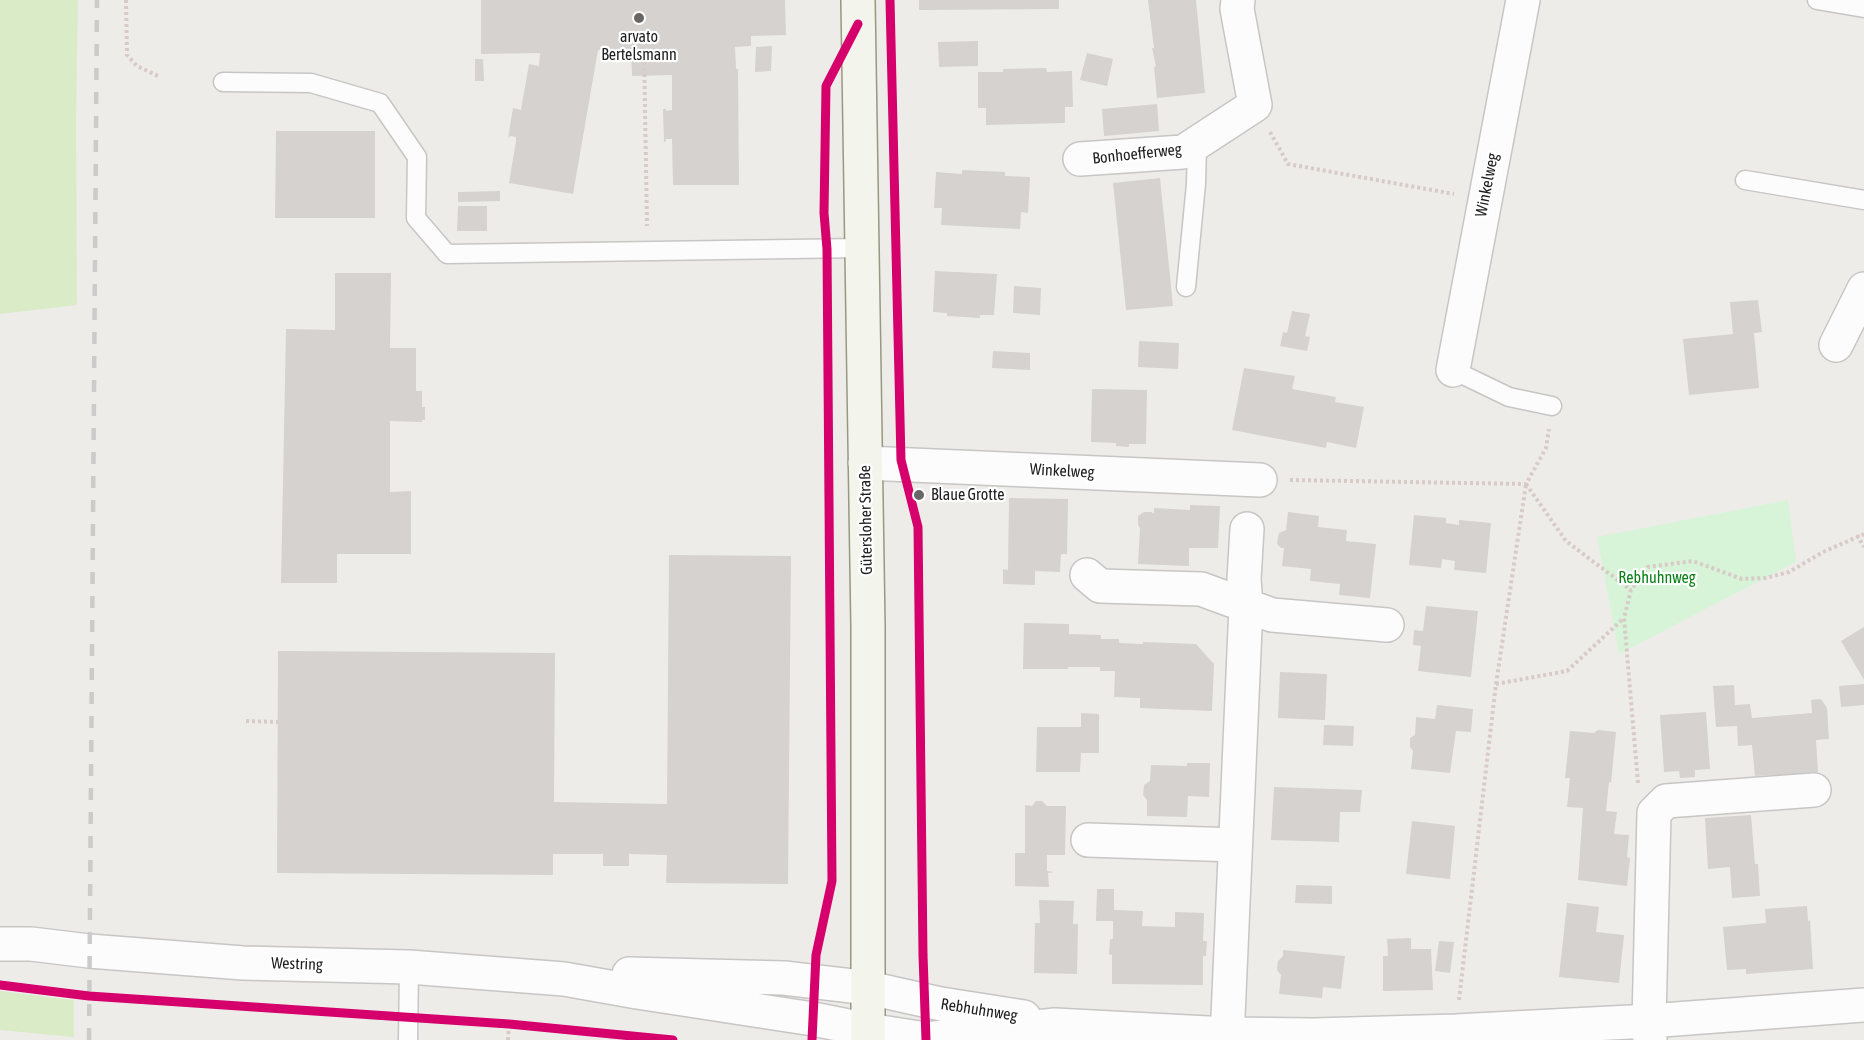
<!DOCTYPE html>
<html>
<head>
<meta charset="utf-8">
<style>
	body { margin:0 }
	canvas { display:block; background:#eeece9 }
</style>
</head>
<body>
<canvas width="1864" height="1040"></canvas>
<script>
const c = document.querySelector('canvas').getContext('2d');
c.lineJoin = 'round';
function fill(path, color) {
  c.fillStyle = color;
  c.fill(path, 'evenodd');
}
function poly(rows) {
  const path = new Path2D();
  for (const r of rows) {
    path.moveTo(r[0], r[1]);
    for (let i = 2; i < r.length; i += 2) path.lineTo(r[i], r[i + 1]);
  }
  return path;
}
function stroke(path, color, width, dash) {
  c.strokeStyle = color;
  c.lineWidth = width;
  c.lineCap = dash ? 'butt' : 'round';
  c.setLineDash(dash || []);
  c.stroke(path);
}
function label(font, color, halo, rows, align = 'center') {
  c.font = font + ' "Asap Condensed",sans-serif';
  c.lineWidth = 4.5;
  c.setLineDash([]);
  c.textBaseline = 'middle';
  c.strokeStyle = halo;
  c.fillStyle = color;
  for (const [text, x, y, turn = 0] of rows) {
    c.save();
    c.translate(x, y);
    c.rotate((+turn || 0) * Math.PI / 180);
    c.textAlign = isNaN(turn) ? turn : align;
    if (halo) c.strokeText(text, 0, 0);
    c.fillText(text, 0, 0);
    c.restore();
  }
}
fill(poly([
	[0,0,78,0,76,122,77,305,0,314],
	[0,991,74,1000,74,1037,0,1030]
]), '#daebc8');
fill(poly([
	[1788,500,1796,562,1619,654,1597,537]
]), '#d7f4d8');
fill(poly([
	[481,0,785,0,786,35,751,36,751,46,735,47,736,69,738,69,739,185,673,185,672,139,666,139,666,141,664,142,663,109,666,109,666,111,672,110,672,75,632,76,631,50,608,52,608,50,598,50,573,194,509,183,516,141,516,137,510,136,508,138,513,108,521,110,529,64,539,66,540,53,481,54],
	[919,0,1059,0,1059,9,919,10],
	[1148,0,1196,0,1205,93,1157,98,1154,67,1156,66,1152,48,1154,48],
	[978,41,978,66,939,67,938,42],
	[772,46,771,71,755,72,756,47],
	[1087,53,1113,59,1107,86,1080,80],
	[475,59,483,59,484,81,475,81],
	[1046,68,1047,72,1072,71,1073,107,1065,107,1065,123,986,125,986,108,978,108,978,72,1003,72,1003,69],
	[1157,104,1159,131,1104,136,1102,109],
	[276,131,375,131,375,218,275,218],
	[962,170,1005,172,1005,176,1030,177,1028,213,1021,212,1020,229,941,225,942,208,934,208,936,172,962,174],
	[1160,178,1173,306,1126,310,1113,183],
	[500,191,500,201,458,202,458,192],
	[458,206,487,206,487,231,457,231],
	[935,271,997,274,994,315,980,315,980,318,947,316,947,313,933,312],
	[335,273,391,273,390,348,416,348,416,391,422,391,422,407,425,407,425,420,422,420,422,422,390,421,390,492,411,491,411,554,337,554,337,583,281,583,286,329,335,330],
	[1014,286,1041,288,1040,315,1013,313],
	[1758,300,1762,332,1754,333,1759,388,1689,395,1683,339,1733,334,1730,302],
	[1292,311,1310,314,1305,336,1310,337,1307,351,1280,346,1283,332,1287,333],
	[1139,341,1179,343,1178,369,1138,367],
	[993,351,1030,353,1030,370,992,368],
	[1244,368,1295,376,1292,389,1336,397,1335,402,1364,407,1356,448,1327,442,1326,448,1232,430],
	[1092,389,1147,390,1146,444,1129,444,1129,447,1116,446,1116,443,1091,442],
	[1009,498,1068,499,1067,554,1061,554,1060,572,1035,571,1035,585,1003,584,1003,569,1008,570],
	[1190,505,1220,506,1218,548,1189,548,1189,566,1138,564,1140,528,1138,525,1138,516,1144,512,1151,512,1154,514,1154,508,1190,510],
	[1288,512,1319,516,1318,527,1347,530,1346,541,1376,544,1370,598,1339,595,1340,584,1310,581,1311,569,1282,566,1284,548,1281,548,1277,544,1279,533,1286,530],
	[1414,515,1446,518,1446,523,1459,525,1459,520,1491,523,1486,573,1454,570,1455,561,1442,559,1441,568,1409,565],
	[669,555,791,556,788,884,666,883,667,855,629,854,629,866,603,866,603,854,553,854,553,875,277,873,278,651,555,653,554,802,667,804],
	[1426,606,1478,611,1471,677,1418,671,1421,646,1413,645,1414,630,1423,631],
	[1024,623,1069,624,1069,634,1101,635,1101,639,1119,639,1119,643,1143,644,1143,642,1196,644,1214,664,1212,711,1140,708,1140,698,1114,697,1115,671,1100,671,1100,667,1068,667,1068,669,1023,669],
	[1864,627,1864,680,1841,641],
	[1280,672,1327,674,1325,720,1278,718],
	[1864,684,1864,705,1841,707,1839,686],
	[1734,685,1735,705,1750,704,1752,718,1812,713,1811,700,1821,699,1827,708,1829,739,1816,740,1818,772,1802,773,1797,779,1777,781,1770,775,1755,776,1752,745,1738,746,1737,726,1716,727,1713,686],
	[1437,705,1473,709,1471,732,1456,731,1450,773,1411,769,1413,751,1410,747,1410,738,1415,735,1416,717,1435,719],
	[1706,712,1710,769,1695,770,1695,777,1680,778,1679,771,1664,772,1660,715],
	[1081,713,1099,714,1099,753,1081,753,1080,772,1036,772,1037,727,1081,727],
	[1324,725,1354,726,1353,746,1323,745],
	[1598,730,1616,732,1611,783,1609,782,1606,811,1617,812,1614,834,1629,835,1627,857,1630,858,1627,886,1578,880,1583,808,1567,807,1570,778,1565,778,1570,731,1594,733],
	[1187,763,1210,763,1209,797,1188,796,1187,817,1147,816,1147,800,1143,795,1144,785,1150,781,1151,765,1187,766],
	[1274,787,1362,790,1360,812,1340,812,1339,842,1271,840],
	[1036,801,1042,801,1047,806,1066,806,1065,855,1047,855,1047,871,1054,872,1048,873,1049,887,1015,886,1015,853,1025,853,1025,805,1032,806],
	[1751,815,1755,864,1758,864,1760,896,1732,898,1730,867,1708,869,1705,818],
	[1412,821,1455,826,1450,879,1406,874],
	[1296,885,1332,886,1332,904,1295,903],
	[1097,889,1114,889,1114,910,1143,911,1142,926,1175,927,1175,912,1204,913,1203,941,1207,941,1206,956,1203,956,1203,985,1112,984,1112,955,1109,954,1110,939,1113,939,1113,921,1096,921],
	[1039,900,1074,901,1073,924,1078,924,1077,974,1034,973,1035,923,1040,923],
	[1567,903,1599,907,1596,932,1624,935,1619,983,1559,977],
	[1807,906,1808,921,1810,920,1813,969,1746,974,1746,969,1727,970,1723,927,1766,923,1765,909],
	[1411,938,1411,949,1431,949,1433,990,1383,991,1383,956,1388,956,1387,939],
	[1439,941,1454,942,1450,973,1435,971],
	[1283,950,1345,956,1341,989,1323,987,1322,998,1279,994,1281,975,1277,970,1278,961,1283,956]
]), '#d5d2d0');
const service = poly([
	[1817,0,1864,8],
	[223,82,311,83,380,103,417,157,416,218,447,254,861,248],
	[1745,180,1864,200],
	[1186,287,1196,184,1197,145],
	[1453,370,1509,397,1552,406],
	[408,1040,409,967]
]);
const minor = poly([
	[1080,159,1183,152,1255,105,1237,9,1238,0],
	[1836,345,1864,289],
	[1453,370,1523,0],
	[865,463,1260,480],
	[1087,575,1100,586,1201,589,1272,615,1387,625],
	[1088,840,1235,845],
	[869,988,941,1004,1024,1017],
	[868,1030,926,1039,1055,1025,1227,1034,1314,1035,1456,1031,1649,1021,1864,1005],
	[1227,1040,1246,606,1244,579,1247,529],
	[1650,1040,1649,1021,1654,813,1666,801,1814,790]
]);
const tertiary = poly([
	[0,944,31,944,89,951,243,963,409,967,564,979,637,992,813,1019,868,1030],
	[629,974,784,978,869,988]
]);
const secondary = poly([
	[858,0,868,627,868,1040]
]);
stroke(service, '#c7c6c5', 21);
stroke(minor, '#c7c6c5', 36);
stroke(tertiary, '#c7c6c5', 36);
stroke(secondary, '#969880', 36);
stroke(poly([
	[126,0,127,55,137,66,158,76],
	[644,50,647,226],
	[1270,132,1288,164,1454,194],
	[1290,480,1526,484,1546,448,1549,429],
	[1526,484,1566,541,1631,590],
	[1857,535,1864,547],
	[1496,684,1567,671,1624,618],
	[246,721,278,722],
	[1638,783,1624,618,1631,590,1648,567,1693,561,1742,579,1766,578,1789,572,1823,552,1864,534],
	[1459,1000,1496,684,1526,484],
	[508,1040,509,1024]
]), '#d7cac7', 4, [3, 3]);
stroke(service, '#fcfcfc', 18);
stroke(minor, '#fcfcfc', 33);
stroke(tertiary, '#fcfcfc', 33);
stroke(secondary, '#f3f4ec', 33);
stroke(poly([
	[89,1040,97,0]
]), '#cbcbca', 4.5, [12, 12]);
stroke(poly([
	[890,0,901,460,918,527,923,955,926,1040],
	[0,985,89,996,509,1024,673,1040],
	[812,1040,816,955,832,881,827,249,824,213,826,86,858,24]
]), '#d6006c', 9);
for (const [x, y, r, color] of [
	[639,18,6,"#686766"],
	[919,495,6,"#686766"]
]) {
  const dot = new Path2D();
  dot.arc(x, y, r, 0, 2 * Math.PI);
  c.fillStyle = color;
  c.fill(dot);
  stroke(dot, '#fff', 2);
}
label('16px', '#202020', '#fff', [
	["arvato",639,37],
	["Bertelsmann",639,55],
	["Blaue Grotte",931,495,"left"]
]);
label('16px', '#202020', '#fff', [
	["Bonhoefferweg",1137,154,-6],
	["Winkelweg",1487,185,-79],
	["Winkelweg",1062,471,3],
	["Gütersloher Straße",866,520,-91],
	["Westring",297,964,2],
	["Rebhuhnweg",979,1010,9]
]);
label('16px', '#0b8118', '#fff', [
	["Rebhuhnweg",1657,578]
]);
</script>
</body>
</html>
